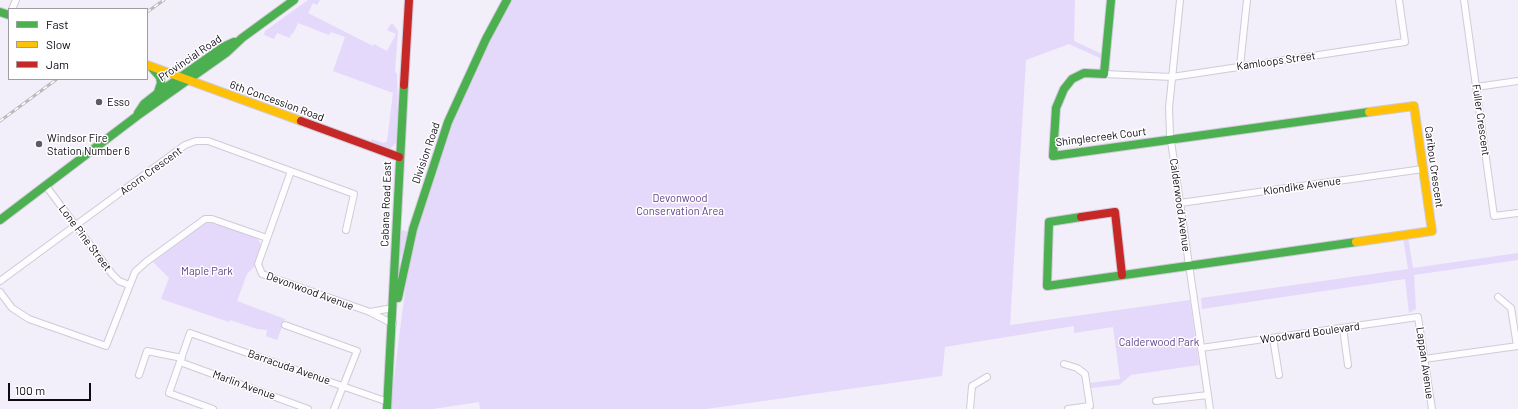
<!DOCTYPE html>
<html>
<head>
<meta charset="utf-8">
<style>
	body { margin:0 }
	#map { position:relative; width:1518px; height:409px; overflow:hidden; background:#f2eefa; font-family:Barlow,sans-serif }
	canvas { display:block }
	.legend { position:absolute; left:8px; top:8px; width:140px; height:72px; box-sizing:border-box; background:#fff; border:1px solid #9f9da1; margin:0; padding:5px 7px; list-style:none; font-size:12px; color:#0e0915 }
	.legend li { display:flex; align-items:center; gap:8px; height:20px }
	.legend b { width:20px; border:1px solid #9f9da1 }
	.scale { position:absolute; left:8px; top:383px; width:83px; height:18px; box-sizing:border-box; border:2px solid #0e0915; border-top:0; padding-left:5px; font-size:12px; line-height:14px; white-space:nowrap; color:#0e0915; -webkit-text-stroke:3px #fff; paint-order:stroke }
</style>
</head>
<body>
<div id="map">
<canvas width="1518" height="409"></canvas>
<ul class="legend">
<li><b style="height:5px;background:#4caf50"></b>Fast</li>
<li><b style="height:5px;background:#ffc107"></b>Slow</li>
<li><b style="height:5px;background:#c62828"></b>Jam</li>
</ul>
<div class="scale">100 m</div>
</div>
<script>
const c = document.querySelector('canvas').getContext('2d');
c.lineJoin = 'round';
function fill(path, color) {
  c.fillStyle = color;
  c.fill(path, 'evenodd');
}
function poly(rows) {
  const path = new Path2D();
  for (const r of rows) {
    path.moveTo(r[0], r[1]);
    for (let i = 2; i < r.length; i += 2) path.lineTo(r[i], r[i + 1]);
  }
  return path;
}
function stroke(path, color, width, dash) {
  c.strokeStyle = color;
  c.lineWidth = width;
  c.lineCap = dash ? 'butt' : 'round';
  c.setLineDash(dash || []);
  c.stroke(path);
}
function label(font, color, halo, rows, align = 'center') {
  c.font = font + ' Barlow,sans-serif';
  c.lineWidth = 3;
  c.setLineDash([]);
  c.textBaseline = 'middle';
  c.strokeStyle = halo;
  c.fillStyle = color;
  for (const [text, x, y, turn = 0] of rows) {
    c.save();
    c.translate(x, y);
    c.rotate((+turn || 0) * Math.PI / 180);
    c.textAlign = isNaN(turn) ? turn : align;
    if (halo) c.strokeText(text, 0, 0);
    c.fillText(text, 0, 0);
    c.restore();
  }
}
fill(poly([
	[308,0,320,0,317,5,313,3,308,13,373,46,374,44,387,51,396,34,387,30,391,24,393,24,398,31,395,72,397,74,398,115,396,143,392,147,388,149,372,143,371,139,384,143,387,141,393,93,333,71,345,37,331,32,329,35,298,23,293,34,291,34,290,38,277,33,274,39,264,35,265,31],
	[511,0,1075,0,1074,41,1102,54,1102,59,1069,44,1026,60,1010,325,1190,300,1199,365,1131,375,1119,385,1091,388,1090,383,1120,379,1113,327,1074,333,1074,326,945,347,942,376,706,409,480,409,479,402,433,409,390,409,409,260,421,211,436,163,459,104,487,44],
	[206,222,212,222,257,238,261,244,255,266,247,274,237,301,285,319,277,340,266,336,267,330,257,329,230,320,229,322,161,299,169,278,153,262],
	[403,230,408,232,400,262,400,233],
	[1408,237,1413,268,1518,253,1518,260,1414,275,1416,309,1409,313,1405,279,1202,309,1201,298,1408,269,1403,238]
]), '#e4d9fa');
const street = poly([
	[1180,0,1169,108,1170,134,1210,409],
	[1464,0,1494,216,1518,213],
	[12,9,16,0],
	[1240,66,1247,0],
	[1104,74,1172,77,1405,42,1399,0],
	[1476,87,1518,81],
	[291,171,258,264,262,274,370,312,393,324],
	[46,186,112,274,119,281,129,285],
	[1180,203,1423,169],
	[0,281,185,145,196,141,208,141,354,194,346,230],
	[0,292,12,308,29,319,106,346,135,272,146,262,205,219,212,219,267,238],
	[1498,297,1511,308,1517,346],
	[370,312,393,308],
	[285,325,357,351,334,409],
	[1343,328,1348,365],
	[1273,338,1279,375],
	[1201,348,1418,317,1432,409],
	[1424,359,1518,346],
	[180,362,308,409],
	[1064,364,1077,368,1085,374,1090,406,1068,409],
	[139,375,147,351,182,358],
	[1156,401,1208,395],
	[213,409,169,393,190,333,388,402],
	[970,409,972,386,987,377]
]);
const fast = poly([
	[1111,0,1104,74,1084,73,1072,79,1064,89,1056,108,1053,156,1369,112],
	[0,12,9,15],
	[152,68,160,77,161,83,158,92],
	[138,113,144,104,158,93,223,47,234,42],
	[1081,217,1049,222,1047,286,1356,242],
	[0,220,137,116,226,53,242,38,294,0],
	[398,298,413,229,448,122,486,39,507,0],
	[387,409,404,85]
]);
const slow = poly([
	[147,65,301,121],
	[1356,242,1432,231,1414,106,1369,112]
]);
const jam = poly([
	[404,85,409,0],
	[301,121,399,157],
	[1081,217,1115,212,1122,275]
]);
stroke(street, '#cfcbd7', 8);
stroke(fast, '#cfcbd7', 10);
stroke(slow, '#cfcbd7', 10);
stroke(jam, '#cfcbd7', 10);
stroke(street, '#fdfcfe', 6);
stroke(fast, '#4caf50', 8);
stroke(slow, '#ffc107', 8);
stroke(jam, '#c62828', 8);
const rail = poly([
	[147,12,164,0],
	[0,121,57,79]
]);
stroke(rail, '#bab9bc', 3);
stroke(rail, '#fff', 1.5, [4.5]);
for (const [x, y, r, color] of [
	[99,102,4,"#5e5965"],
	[39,144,4,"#5e5965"]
]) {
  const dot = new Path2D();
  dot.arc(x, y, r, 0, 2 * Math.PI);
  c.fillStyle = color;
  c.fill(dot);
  stroke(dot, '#fff', 1.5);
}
label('11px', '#0e0915', '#fff', [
	["Provincial Road",190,58,-34],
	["Kamloops Street",1276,61,-8],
	["6th Concession Road",277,101,20],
	["Fuller Crescent",1481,120,82],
	["Shinglecreek Court",1101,137,-7],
	["Division Road",426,153,-71],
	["Caribou Crescent",1434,167,82],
	["Acorn Crescent",151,171,-36],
	["Klondike Avenue",1302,186,-8],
	["Cabana Road East",386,204,-88],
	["Calderwood Avenue",1180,205,82],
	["Lone Pine Street",85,238,53],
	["Devonwood Avenue",310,291,20],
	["Woodward Boulevard",1310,333,-8],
	["Lappan Avenue",1425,363,82],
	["Barracuda Avenue",289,367,19],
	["Marlin Avenue",244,385,20]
]);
label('11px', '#0e0915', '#fff', [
	["Esso",107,102],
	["Windsor Fire",47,138],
	["Station Number 6",47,151]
], 'left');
label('11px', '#61428c', '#fff', [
	["Devonwood",680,198],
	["Conservation Area",680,211],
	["Maple Park",207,271],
	["Calderwood Park",1159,342]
]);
</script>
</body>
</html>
